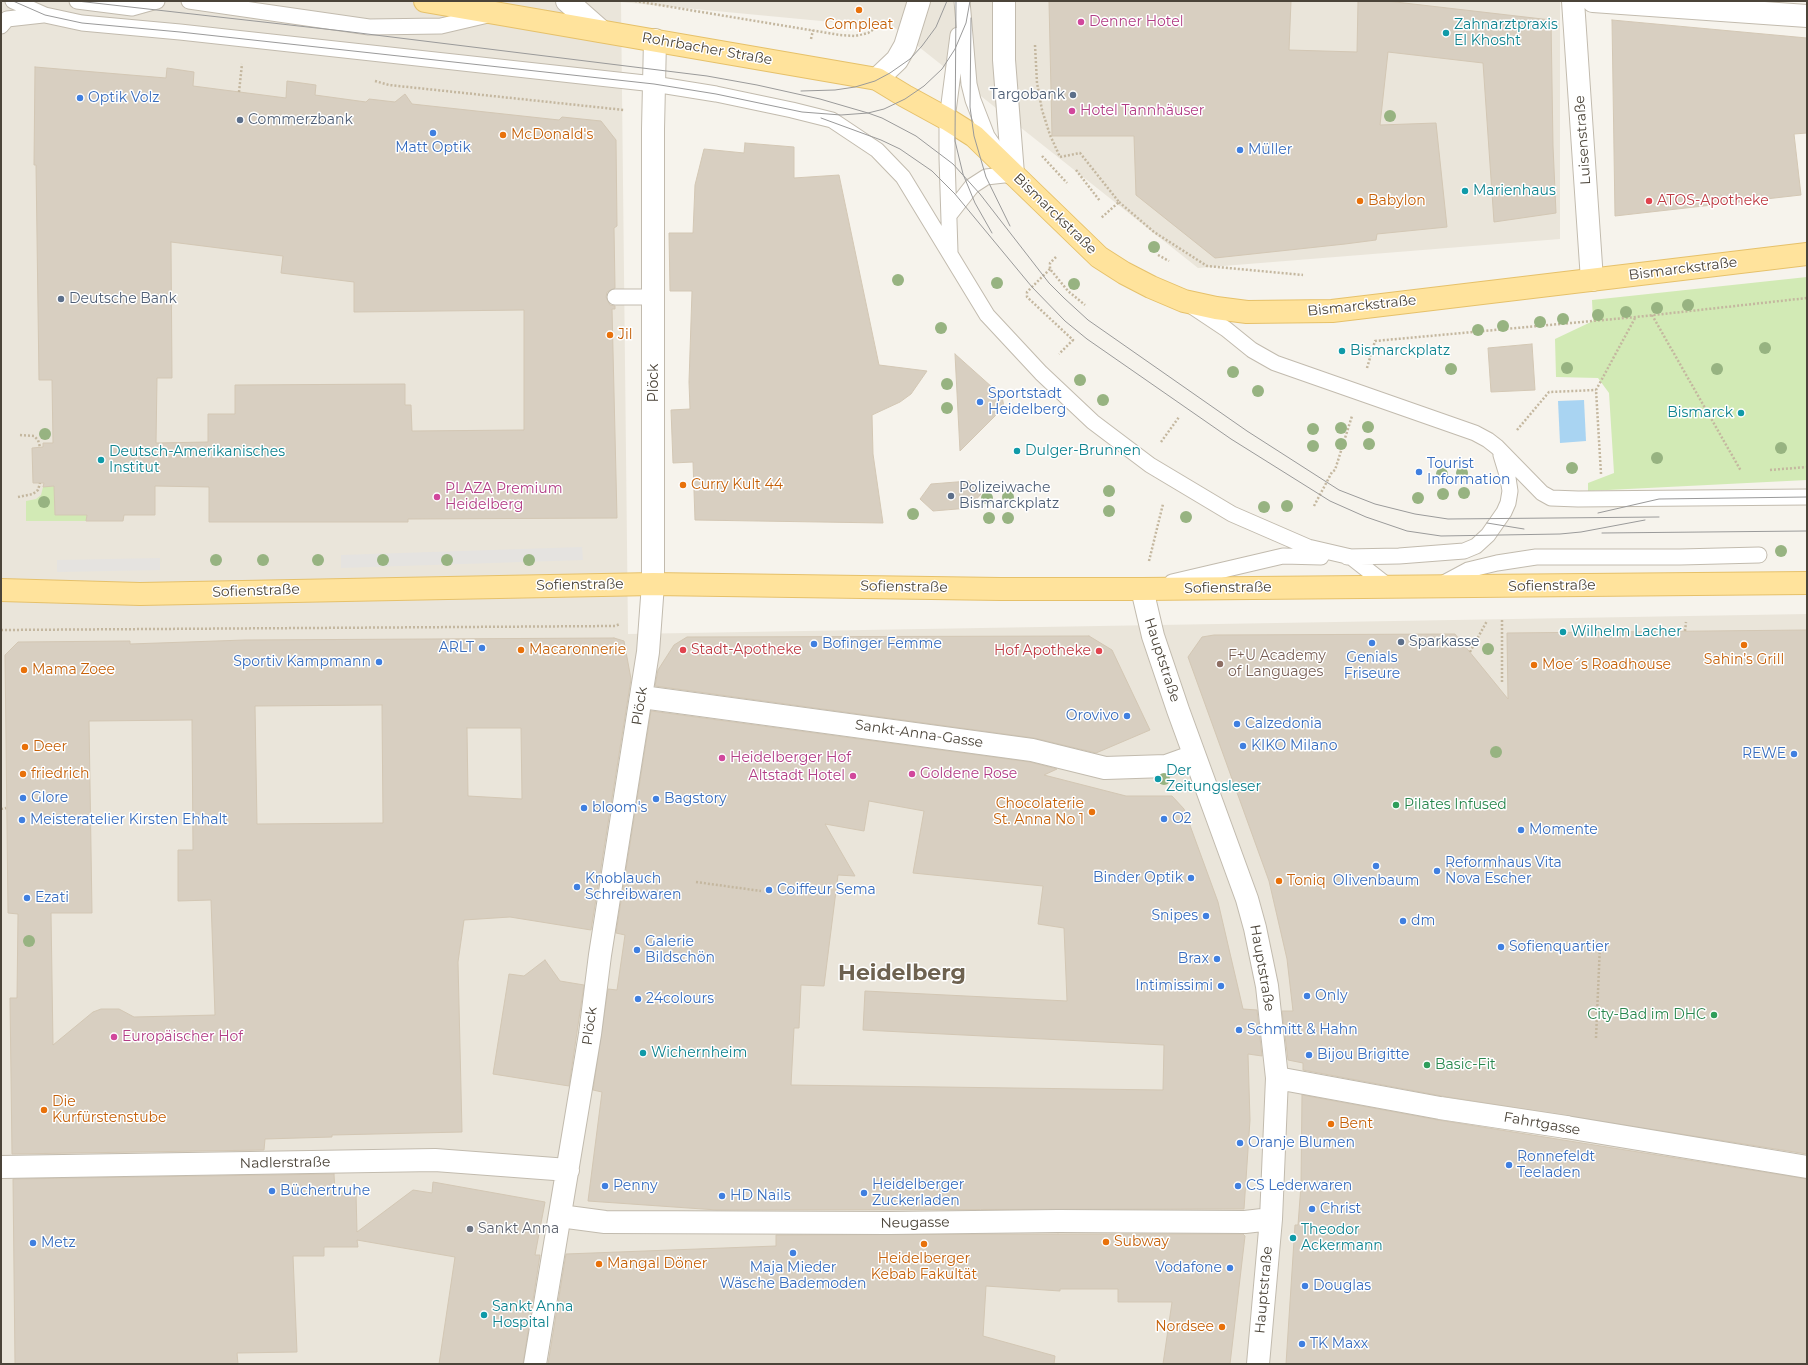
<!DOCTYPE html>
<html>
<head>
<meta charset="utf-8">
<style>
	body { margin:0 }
	#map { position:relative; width:1808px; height:1365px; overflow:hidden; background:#f6f3ec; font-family:Montserrat,sans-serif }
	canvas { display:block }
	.frame { position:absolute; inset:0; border:2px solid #4b4439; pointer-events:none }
</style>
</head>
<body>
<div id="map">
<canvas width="1808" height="1365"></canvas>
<div class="frame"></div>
</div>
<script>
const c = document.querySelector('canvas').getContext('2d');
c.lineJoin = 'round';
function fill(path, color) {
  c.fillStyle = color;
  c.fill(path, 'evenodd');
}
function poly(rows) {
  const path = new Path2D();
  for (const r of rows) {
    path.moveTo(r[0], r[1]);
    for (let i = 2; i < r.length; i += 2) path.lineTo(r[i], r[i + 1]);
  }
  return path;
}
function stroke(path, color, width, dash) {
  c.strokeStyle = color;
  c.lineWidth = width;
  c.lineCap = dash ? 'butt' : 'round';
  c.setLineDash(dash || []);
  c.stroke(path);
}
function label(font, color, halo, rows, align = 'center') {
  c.font = font + ' Montserrat,sans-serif';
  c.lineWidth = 3;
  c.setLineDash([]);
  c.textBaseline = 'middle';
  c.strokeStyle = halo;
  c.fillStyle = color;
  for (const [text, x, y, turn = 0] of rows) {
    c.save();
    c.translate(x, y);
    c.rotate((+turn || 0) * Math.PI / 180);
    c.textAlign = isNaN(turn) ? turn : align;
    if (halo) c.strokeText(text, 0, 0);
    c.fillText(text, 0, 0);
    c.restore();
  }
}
fill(poly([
	[1,1,1560,1,1560,239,1198,268,895,28,621,2,628,634,1807,614,1807,1364,1,1364]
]), '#eae5da');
fill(poly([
	[1807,277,1807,480,1588,491,1588,483,1614,473,1609,393,1598,378,1556,377,1555,339,1593,321,1592,300],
	[54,486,55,515,87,515,86,521,26,521,26,501,36,499,41,495,43,487]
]), '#d2eab5');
fill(poly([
	[582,547,583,560,341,568,341,555],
	[160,558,160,570,57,572,57,560]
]), '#e5e3e0');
fill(poly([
	[1584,400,1586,441,1560,443,1558,401]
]), '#a9d4f2');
const building = poly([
	[1049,1,1291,1,1289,50,1357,52,1358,1,1387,1,1551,20,1553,146,1556,213,1494,222,1483,63,1388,52,1380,125,1436,123,1447,227,1377,234,1376,240,1345,244,1215,258,1136,195,1134,136,1052,136,1049,1],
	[1612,20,1807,38,1807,133,1794,134,1801,195,1615,216,1612,20],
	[35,67,166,78,167,68,194,72,193,86,286,98,287,81,316,85,315,95,366,102,369,99,395,102,405,94,412,104,559,120,562,117,601,121,616,140,617,226,614,228,615,288,607,292,606,297,610,305,615,306,615,309,612,309,617,518,408,519,408,522,209,522,209,487,155,486,155,515,124,515,123,521,86,521,87,515,55,515,54,486,43,487,44,483,33,483,32,448,43,447,43,443,53,443,52,380,39,380,36,165,34,165,35,67],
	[171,242,283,256,281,273,354,282,354,312,524,310,524,430,412,431,411,405,405,405,405,384,235,385,235,414,208,414,208,442,156,443,157,378,172,378,171,242],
	[745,143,794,147,794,178,839,175,879,365,927,371,911,394,900,402,872,415,873,454,883,523,695,520,693,462,673,463,671,410,690,409,689,382,692,291,670,291,669,233,693,233,695,185,704,149,744,153,745,143],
	[1532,344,1535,390,1491,392,1488,348,1532,344],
	[955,354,1002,396,1004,407,960,451,955,354],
	[969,481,981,494,969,508,933,511,920,499,931,484,969,481],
	[1807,630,1807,1154,1442,1096,1303,1070,1303,1063,1288,1060,1282,1011,1293,1011,1287,959,1269,881,1188,657,1202,637,1214,635,1455,634,1508,699,1507,633,1807,630],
	[1089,636,1112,650,1150,730,1096,753,1034,738,655,686,658,670,674,645,687,637,1089,636],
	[614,638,624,641,631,679,591,930,510,917,464,920,458,962,462,1132,332,1135,332,1137,265,1139,264,1150,12,1154,10,998,17,998,18,914,8,913,5,655,18,642,130,641,130,644,245,640,614,638],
	[382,705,383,823,257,824,255,706,382,705],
	[192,720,193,850,178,850,178,901,211,900,215,1015,134,1017,119,1009,101,1009,93,1012,53,1045,51,913,92,913,89,721,192,720],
	[467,728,521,728,522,799,468,796,467,728],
	[651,711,1030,762,1057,769,1044,775,1126,796,1172,796,1184,809,1218,902,1243,1009,1257,1010,1262,1056,1248,1054,1250,1120,1244,1209,717,1210,588,1201,602,1092,593,1090,608,989,617,990,625,935,616,933,651,711],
	[869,801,924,811,913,873,1043,886,1038,924,1064,928,1067,1001,865,991,863,1030,1164,1045,1163,1090,791,1085,794,1028,799,1028,801,985,824,986,838,875,855,876,825,824,864,831,869,801],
	[545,960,560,981,584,985,569,1086,493,1074,509,974,524,976,545,960],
	[1302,1095,1438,1120,1807,1179,1807,1364,1286,1364,1295,1225,1298,1225,1301,1185,1302,1095],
	[334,1174,335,1193,356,1193,357,1232,413,1190,432,1193,433,1182,545,1202,535,1255,540,1255,523,1364,439,1364,455,1257,357,1240,358,1247,324,1247,324,1256,293,1256,297,1352,237,1353,238,1364,15,1364,13,1179,334,1174],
	[1058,1234,1243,1234,1245,1236,1230,1364,1163,1364,1172,1302,1118,1302,1118,1289,1060,1289,1060,1291,986,1286,983,1336,1055,1356,1054,1364,548,1364,566,1254,776,1246,776,1235,1058,1234]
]);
fill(building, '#d8cfc1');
stroke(building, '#d3c7b4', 1);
const service = poly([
	[13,1,45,15,82,23,180,32,654,84,716,94,792,110,832,120,877,150,903,177,987,315,1041,373,1093,422,1150,465,1232,514,1308,547,1351,557,1388,586],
	[77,1,132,8,157,1],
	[189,1,369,27,441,26,488,15],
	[962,1,969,84,973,100,987,136,996,149],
	[1,26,7,19,43,15],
	[950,214,972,186,986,177,1013,174,1010,169],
	[950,252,947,158,947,119,958,35],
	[615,297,653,297],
	[1193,307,1226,329,1252,350,1275,363,1475,433,1488,440,1497,447,1542,493,1551,498,1578,499,1807,497],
	[1347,557,1399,556,1464,551,1476,546,1488,535,1504,512,1508,503,1510,491,1508,478,1501,455],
	[1172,582,1283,556,1321,557],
	[1440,585,1468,570,1497,563,1536,557,1680,557,1759,555]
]);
const pedestrian = poly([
	[1142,589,1153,636,1178,710,1247,899,1255,928,1267,986,1277,1078,1271,1219,1258,1364],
	[642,697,1032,750,1105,768,1166,766,1194,756],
	[1277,1078,1440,1108,1566,1127],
	[560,1216,605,1222,889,1223,1058,1221,1245,1222,1271,1219]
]);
const minor = poly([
	[567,1,601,31],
	[1573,1,1592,280],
	[1593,1,1807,16],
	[1566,1127,1807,1167],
	[1,1167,435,1160,568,1170],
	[535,1364,590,1034,600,955,648,652,653,584,653,129,655,40]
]);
const tertiary = poly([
	[1004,1,1004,60,1013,174],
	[877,79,897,60,905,46,919,1]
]);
const primary = poly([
	[425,1,877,79,905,96,947,119,974,136,1099,257,1124,273,1151,287,1184,301,1216,308,1247,312,1332,311,1807,254],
	[1,590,140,594,653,584,1001,589,1142,589,1807,583]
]);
stroke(service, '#c2bbae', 17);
stroke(pedestrian, '#c2bbae', 24);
stroke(minor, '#c2bbae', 24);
stroke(tertiary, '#c2bbae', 24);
stroke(primary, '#e6c16a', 24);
stroke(poly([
	[635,1,840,35,855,36,868,33,874,29,880,21],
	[811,39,813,30],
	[1035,45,1037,83,1042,110,1050,135,1060,157,1080,153,1119,202,1101,218],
	[375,81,389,85,624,110],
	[239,92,242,64],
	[1042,156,1067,183],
	[1076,170,1100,201],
	[1119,202,1154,232,1207,266,1303,275],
	[1158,255,1169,261],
	[1056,257,1050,263,1050,269,1068,291,1085,305],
	[1050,269,1027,292,1027,297,1073,340,1059,354],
	[1652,315,1741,471],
	[1367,368,1375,341,1636,317,1807,298],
	[1517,430,1549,392,1596,390],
	[20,435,34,436,38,440,40,447],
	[1161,442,1179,417],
	[1770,470,1807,467],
	[1601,474,1596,390,1635,318],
	[18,497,33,494,38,490,40,483],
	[1314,506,1332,472,1335,470,1352,416],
	[1149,561,1163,504],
	[1502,620,1502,684],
	[1,630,615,626,620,624],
	[1685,631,1686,622],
	[1470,652,1487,621],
	[1,809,6,808],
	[696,882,761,891],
	[1596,1038,1600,945,1607,945]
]), '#c4b79f', 2.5, [2, 2]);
stroke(service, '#fff', 15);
stroke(pedestrian, '#fff', 22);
stroke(minor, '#fff', 22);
stroke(tertiary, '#fff', 22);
stroke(primary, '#ffe39c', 22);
stroke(poly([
	[13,1,45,15,82,23,180,32,654,84,716,94,802,112,841,115,868,113,884,109,905,99,924,86,942,69,955,49,966,23,970,1],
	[77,1,343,31,707,76,757,85,820,99,868,113,882,118,916,136,953,164,980,194,1049,283,1064,298,1088,320,1247,431,1339,490,1375,504,1415,514,1448,519,1659,517],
	[956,1,955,141,963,174,975,203,992,233],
	[971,18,970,107,974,136,986,177,1010,226],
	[801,91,835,90,855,87,875,81,890,73,910,59,922,46,936,27,947,1],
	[821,118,881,140,900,149,932,171,955,194,1032,287,1065,321,1087,339,1231,439,1330,501,1366,517,1407,531,1441,536,1560,534,1581,532,1645,520],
	[1598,513,1659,499,1807,497],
	[1487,523,1524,529],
	[1602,533,1807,531]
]), '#9a9a9a', 1);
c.fillStyle = '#97b381';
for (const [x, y] of [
	[1390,116],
	[1154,247],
	[898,280],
	[997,283],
	[1074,284],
	[1688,305],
	[1657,308],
	[1626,312],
	[1598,315],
	[1563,319],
	[1540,322],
	[1503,326],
	[941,328],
	[1478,330],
	[1765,348],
	[1567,368],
	[1451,369],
	[1717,369],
	[1233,372],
	[1080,380],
	[947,384],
	[1258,391],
	[1103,400],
	[947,408],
	[1368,427],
	[1341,428],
	[1313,429],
	[45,434],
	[1341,444],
	[1369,444],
	[1313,446],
	[1781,448],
	[1657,458],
	[1572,468],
	[1462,473],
	[1442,474],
	[1109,491],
	[1464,493],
	[1443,494],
	[1008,497],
	[987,498],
	[1418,498],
	[44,502],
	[1287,506],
	[1264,507],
	[1109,511],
	[913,514],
	[1186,517],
	[989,518],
	[1008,518],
	[1781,551],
	[216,560],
	[263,560],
	[318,560],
	[383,560],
	[447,560],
	[529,560],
	[1488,649],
	[1496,752],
	[1164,779],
	[29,941]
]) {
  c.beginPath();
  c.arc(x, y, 6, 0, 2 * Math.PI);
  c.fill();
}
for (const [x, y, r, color] of [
	[859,10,4,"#e8710a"],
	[1081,22,4,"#d1479c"],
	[1446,33,4,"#0f9aa8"],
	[1073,95,4,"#5c6f8a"],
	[80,98,4,"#3f7fe0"],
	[1072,111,4,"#d1479c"],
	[240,120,4,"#5c6f8a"],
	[433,133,4,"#3f7fe0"],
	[503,135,4,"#e8710a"],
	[1240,150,4,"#3f7fe0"],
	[1465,191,4,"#0f9aa8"],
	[1360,201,4,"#e8710a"],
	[1649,201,4,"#e0444e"],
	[61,299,4,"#5c6f8a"],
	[610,335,4,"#e8710a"],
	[1342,351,4,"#0f9aa8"],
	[980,402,4,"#3f7fe0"],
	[1741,413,4,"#0f9aa8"],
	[1017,451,4,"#0f9aa8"],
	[101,460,4,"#0f9aa8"],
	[1419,472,4,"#3f7fe0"],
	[683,485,4,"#e8710a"],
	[951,496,4,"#5c6f8a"],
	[437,497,4,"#d1479c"],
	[1563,632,4,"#0f9aa8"],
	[1401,642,4,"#5c6f8a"],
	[1372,643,4,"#3f7fe0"],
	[814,644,4,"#3f7fe0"],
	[1744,645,4,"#e8710a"],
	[482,648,4,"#3f7fe0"],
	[521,650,4,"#e8710a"],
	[683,650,4,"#e0444e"],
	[1099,651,4,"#e0444e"],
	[379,662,4,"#3f7fe0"],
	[1220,664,4,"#8d6e63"],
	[1534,665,4,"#e8710a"],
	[24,670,4,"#e8710a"],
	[1127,716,4,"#3f7fe0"],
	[1237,724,4,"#3f7fe0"],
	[1243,746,4,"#3f7fe0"],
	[25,747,4,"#e8710a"],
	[1794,754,4,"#3f7fe0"],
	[722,758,4,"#d1479c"],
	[23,774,4,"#e8710a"],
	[912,774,4,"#d1479c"],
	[853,776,4,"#d1479c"],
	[1158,779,4,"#0f9aa8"],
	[23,798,4,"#3f7fe0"],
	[656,799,4,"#3f7fe0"],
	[1396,805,4,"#2e9e5b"],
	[584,808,4,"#3f7fe0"],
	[1092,812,4,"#e8710a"],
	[1164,819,4,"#3f7fe0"],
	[22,820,4,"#3f7fe0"],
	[1521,830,4,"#3f7fe0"],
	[1376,866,4,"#3f7fe0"],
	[1437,871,4,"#3f7fe0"],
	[1191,878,4,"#3f7fe0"],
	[1279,881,4,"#e8710a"],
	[577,887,4,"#3f7fe0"],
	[769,890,4,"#3f7fe0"],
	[27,898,4,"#3f7fe0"],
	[1206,916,4,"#3f7fe0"],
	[1403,921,4,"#3f7fe0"],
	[1501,947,4,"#3f7fe0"],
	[637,950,4,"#3f7fe0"],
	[1217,959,4,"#3f7fe0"],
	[1221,986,4,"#3f7fe0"],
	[1307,996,4,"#3f7fe0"],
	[638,999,4,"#3f7fe0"],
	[1714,1015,4,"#2e9e5b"],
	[1239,1030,4,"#3f7fe0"],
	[114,1037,4,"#d1479c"],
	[643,1053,4,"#0f9aa8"],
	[1309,1055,4,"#3f7fe0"],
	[1427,1065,4,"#2e9e5b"],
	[44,1110,4,"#e8710a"],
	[1331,1124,4,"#e8710a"],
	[1240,1143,4,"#3f7fe0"],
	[1509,1165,4,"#3f7fe0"],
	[605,1186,4,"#3f7fe0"],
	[1238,1186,4,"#3f7fe0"],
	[272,1191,4,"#3f7fe0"],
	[864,1193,4,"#3f7fe0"],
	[722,1196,4,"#3f7fe0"],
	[1312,1209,4,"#3f7fe0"],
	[470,1229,4,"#6b7280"],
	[1293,1238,4,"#0f9aa8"],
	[1106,1242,4,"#e8710a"],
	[33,1243,4,"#3f7fe0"],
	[924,1244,4,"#e8710a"],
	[793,1253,4,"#3f7fe0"],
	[599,1264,4,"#e8710a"],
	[1230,1268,4,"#3f7fe0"],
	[1305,1286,4,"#3f7fe0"],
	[484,1315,4,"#0f9aa8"],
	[1222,1327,4,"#e8710a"],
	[1302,1344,4,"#3f7fe0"]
]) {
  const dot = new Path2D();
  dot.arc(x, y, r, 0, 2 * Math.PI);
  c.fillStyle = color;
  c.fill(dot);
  stroke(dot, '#fff', 1.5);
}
label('14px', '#b23c85', '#fff', [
	["Denner Hotel",1089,22],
	["Hotel Tannhäuser",1080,111],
	["PLAZA Premium",445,489],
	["Heidelberg",445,505],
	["Heidelberger Hof",730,758],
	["Goldene Rose",920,774],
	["Altstadt Hotel",845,776,"right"],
	["Europäischer Hof",122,1037]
], 'left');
label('14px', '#c56008', '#fff', [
	["Compleat",859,25,"center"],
	["McDonald's",511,135],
	["Babylon",1368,201],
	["Jil",618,335],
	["Curry Kult 44",691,485],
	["Macaronnerie",529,650],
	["Sahin’s Grill",1744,660,"center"],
	["Moe´s Roadhouse",1542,665],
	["Mama Zoee",32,670],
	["Deer",33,747],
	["friedrich",31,774],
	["Chocolaterie",1084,804,"right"],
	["St. Anna No 1",1084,820,"right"],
	["Toniq",1287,881],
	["Die",52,1102],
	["Kurfürstenstube",52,1118],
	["Bent",1339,1124],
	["Subway",1114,1242],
	["Heidelberger",924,1259,"center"],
	["Kebab Fakultät",924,1275,"center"],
	["Mangal Döner",607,1264],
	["Nordsee",1214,1327,"right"]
], 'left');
label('14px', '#0d838f', '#fff', [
	["Zahnarztpraxis",1454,25],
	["El Khosht",1454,41],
	["Marienhaus",1473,191],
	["Bismarckplatz",1350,351],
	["Bismarck",1733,413,"right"],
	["Dulger-Brunnen",1025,451],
	["Deutsch-Amerikanisches",109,452],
	["Institut",109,468],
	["Wilhelm Lacher",1571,632],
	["Der",1166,771],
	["Zeitungsleser",1166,787],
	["Wichernheim",651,1053],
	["Theodor",1301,1230],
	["Ackermann",1301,1246],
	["Sankt Anna",492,1307],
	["Hospital",492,1323]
], 'left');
label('14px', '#4b4439', '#fff', [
	["Rohrbacher Straße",707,49,10],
	["Luisenstraße",1583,140,-94],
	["Bismarckstraße",1055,214,44],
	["Bismarckstraße",1683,269,-7],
	["Bismarckstraße",1362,306,-6],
	["Plöck",654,383,-90],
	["Sofienstraße",580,585,-1],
	["Sofienstraße",1552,586,-1],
	["Sofienstraße",904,587,1],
	["Sofienstraße",1228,588,-1],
	["Sofienstraße",256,591,-2],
	["Hauptstraße",1162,660,72],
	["Plöck",640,706,-81],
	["Sankt-Anna-Gasse",919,734,8],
	["Hauptstraße",1262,968,80],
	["Plöck",590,1026,-82],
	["Fahrtgasse",1542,1124,10],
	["Nadlerstraße",285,1163,-1],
	["Neugasse",915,1223,-1],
	["Hauptstraße",1264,1290,-85]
]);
label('14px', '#4e5e75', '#fff', [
	["Targobank",1065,95,"right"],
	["Commerzbank",248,120],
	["Deutsche Bank",69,299],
	["Polizeiwache",959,488],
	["Bismarckplatz",959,504],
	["Sparkasse",1409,642]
], 'left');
label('14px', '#366cbe', '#fff', [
	["Optik Volz",88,98],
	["Matt Optik",433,148,"center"],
	["Müller",1248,150],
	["Sportstadt",988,394],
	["Heidelberg",988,410],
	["Tourist",1427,464],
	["Information",1427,480],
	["Bofinger Femme",822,644],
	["ARLT",474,648,"right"],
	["Genials",1372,658,"center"],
	["Friseure",1372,674,"center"],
	["Sportiv Kampmann",371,662,"right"],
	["Orovivo",1119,716,"right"],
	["Calzedonia",1245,724],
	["KIKO Milano",1251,746],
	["REWE",1786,754,"right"],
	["Glore",31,798],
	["Bagstory",664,799],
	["bloom's",592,808],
	["O2",1172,819],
	["Meisteratelier Kirsten Ehhalt",30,820],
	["Momente",1529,830],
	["Reformhaus Vita",1445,863],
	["Nova Escher",1445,879],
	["Binder Optik",1183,878,"right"],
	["Knoblauch",585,879],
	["Schreibwaren",585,895],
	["Olivenbaum",1376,881,"center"],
	["Coiffeur Sema",777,890],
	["Ezati",35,898],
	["Snipes",1198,916,"right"],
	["dm",1411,921],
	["Galerie",645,942],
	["Bildschön",645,958],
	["Sofienquartier",1509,947],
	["Brax",1209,959,"right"],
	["Intimissimi",1213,986,"right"],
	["Only",1315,996],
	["24colours",646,999],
	["Schmitt & Hahn",1247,1030],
	["Bijou Brigitte",1317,1055],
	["Oranje Blumen",1248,1143],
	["Ronnefeldt",1517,1157],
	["Teeladen",1517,1173],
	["Heidelberger",872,1185],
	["Zuckerladen",872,1201],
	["Penny",613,1186],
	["CS Lederwaren",1246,1186],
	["Büchertruhe",280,1191],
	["HD Nails",730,1196],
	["Christ",1320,1209],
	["Metz",41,1243],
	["Maja Mieder",793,1268,"center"],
	["Wäsche Bademoden",793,1284,"center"],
	["Vodafone",1222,1268,"right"],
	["Douglas",1313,1286],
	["TK Maxx",1310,1344]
], 'left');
label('14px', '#be3a42', '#fff', [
	["ATOS-Apotheke",1657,201],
	["Stadt-Apotheke",691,650],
	["Hof Apotheke",1091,651,"right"]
], 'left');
label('14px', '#785e54', '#fff', [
	["F+U Academy",1228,656],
	["of Languages",1228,672]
], 'left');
label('14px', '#27864d', '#fff', [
	["Pilates Infused",1404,805],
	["City-Bad im DHC",1706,1015,"right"],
	["Basic-Fit",1435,1065]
], 'left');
label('14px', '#5b616d', '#fff', [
	["Sankt Anna",478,1229]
], 'left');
label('bold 22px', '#6e6250', '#fff', [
	["Heidelberg",902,974]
]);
</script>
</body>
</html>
